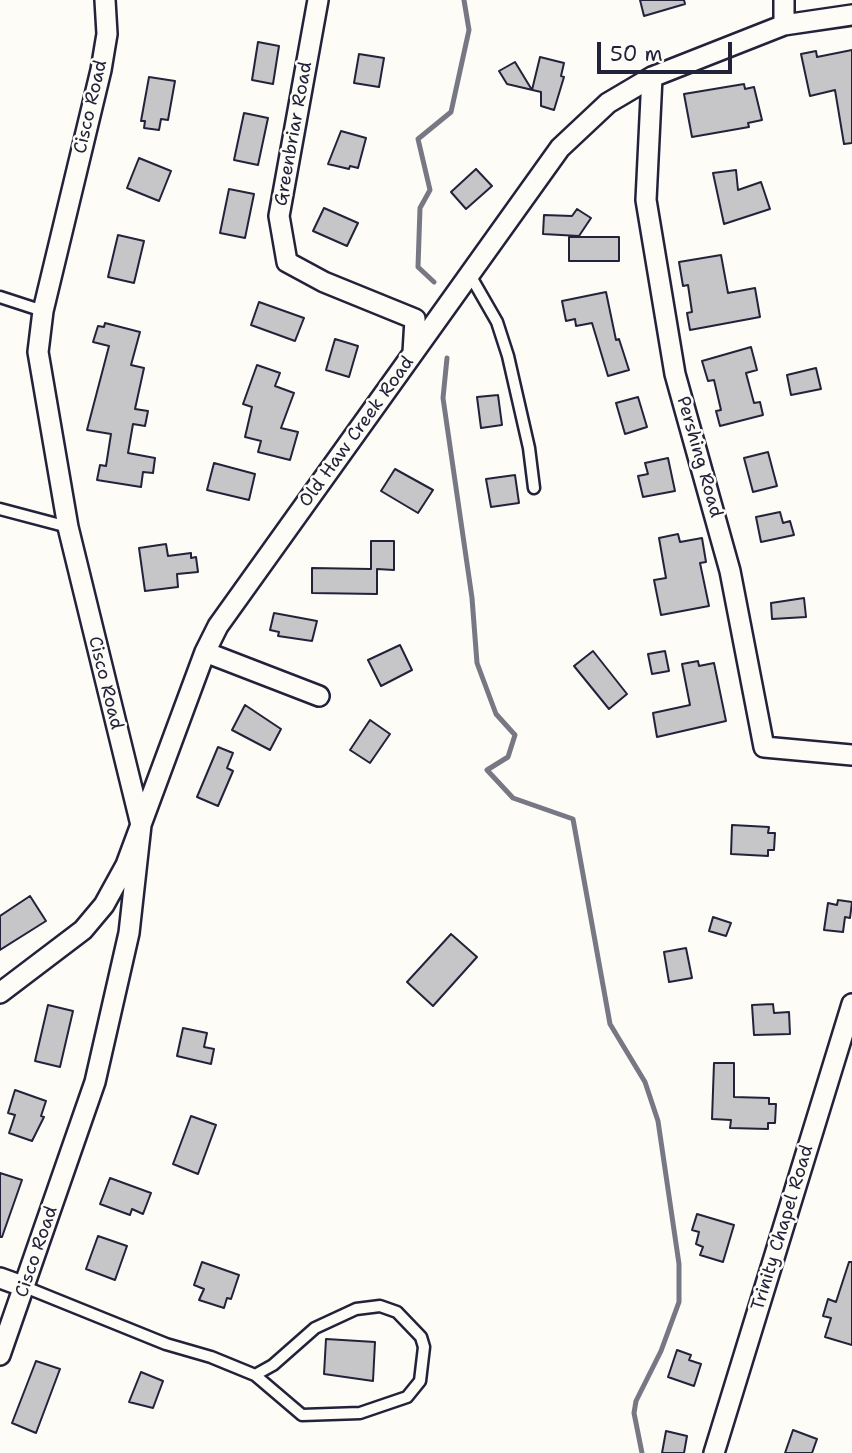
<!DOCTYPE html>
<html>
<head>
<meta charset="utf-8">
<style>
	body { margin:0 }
	#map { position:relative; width:852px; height:1453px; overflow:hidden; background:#fdfcf7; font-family:"Shantell Sans",sans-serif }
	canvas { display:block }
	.scale { position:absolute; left:597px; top:42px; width:135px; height:32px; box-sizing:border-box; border:4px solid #22223b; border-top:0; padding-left:9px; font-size:21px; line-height:24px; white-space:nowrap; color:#22223b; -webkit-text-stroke:5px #fdfcf7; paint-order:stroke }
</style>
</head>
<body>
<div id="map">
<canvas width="852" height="1453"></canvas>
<div class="scale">50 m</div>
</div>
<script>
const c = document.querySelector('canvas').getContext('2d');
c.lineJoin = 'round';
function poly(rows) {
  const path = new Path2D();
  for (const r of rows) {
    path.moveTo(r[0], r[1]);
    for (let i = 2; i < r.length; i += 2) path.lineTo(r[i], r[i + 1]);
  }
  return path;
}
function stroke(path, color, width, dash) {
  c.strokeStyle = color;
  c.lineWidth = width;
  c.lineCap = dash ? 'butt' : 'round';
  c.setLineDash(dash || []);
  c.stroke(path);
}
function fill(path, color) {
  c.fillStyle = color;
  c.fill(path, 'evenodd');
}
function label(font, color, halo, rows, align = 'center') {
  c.font = font + ' "Shantell Sans",sans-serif';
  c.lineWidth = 5;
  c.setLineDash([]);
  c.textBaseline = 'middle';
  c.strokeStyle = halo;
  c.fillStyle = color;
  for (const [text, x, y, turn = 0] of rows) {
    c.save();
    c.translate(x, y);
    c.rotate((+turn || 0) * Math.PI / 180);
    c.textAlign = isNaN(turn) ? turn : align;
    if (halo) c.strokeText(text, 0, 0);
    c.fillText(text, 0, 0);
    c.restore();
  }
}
stroke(poly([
	[434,282,418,267,420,208,430,190,418,139,451,112,469,30,464,0],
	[447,358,443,398,472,598,477,663,496,714,515,735,508,757,487,770,513,798,573,819,610,1024,645,1082,658,1121,679,1264,679,1302,661,1351,636,1401,634,1413,642,1453]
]), '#787885', 5);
const building = poly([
	[640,0,684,0,685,4,644,16,640,0],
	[258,42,279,46,273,84,252,80,258,42],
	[852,50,852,143,844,144,835,90,810,96,801,54,816,51,817,57,852,50],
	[359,54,384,58,379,87,354,83,359,54],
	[540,57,564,63,561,76,564,77,554,110,541,106,541,92,507,84,499,71,515,62,532,90,540,57],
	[149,77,175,81,168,120,161,119,159,130,144,128,145,121,141,121,149,77],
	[744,84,745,89,754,87,762,120,748,123,749,127,692,137,684,94,744,84],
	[244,113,268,118,258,165,234,160,244,113],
	[341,131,366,138,358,168,350,166,349,169,328,164,341,131],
	[139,158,171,171,159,201,127,188,139,158],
	[476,169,492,186,466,209,451,192,476,169],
	[736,170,738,190,761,182,770,209,724,224,713,173,736,170],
	[229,189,254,194,245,238,220,233,229,189],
	[324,208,358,223,347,246,313,231,324,208],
	[577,209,591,218,579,236,543,234,544,215,572,216,577,209],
	[118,235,144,241,134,283,108,277,118,235],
	[569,237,619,237,619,261,569,261,569,237],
	[721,255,728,293,755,288,760,317,690,330,687,313,692,312,688,285,683,286,679,262,721,255],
	[606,292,616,340,619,339,629,370,608,376,592,323,576,326,575,319,566,321,562,301,606,292],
	[259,302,304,318,295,341,251,325,259,302],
	[105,323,140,332,131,365,144,368,135,409,148,411,145,426,133,424,128,453,155,458,153,473,143,472,141,487,97,480,100,465,106,466,111,434,87,430,109,346,93,342,98,326,104,327,105,323],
	[335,339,358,346,349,377,326,370,335,339],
	[751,347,757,370,746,373,754,403,760,402,763,415,720,426,716,411,721,410,714,380,708,381,702,361,751,347],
	[257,365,280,373,275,386,294,393,281,428,298,432,290,460,258,452,261,441,245,437,252,407,243,404,257,365],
	[816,368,821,389,791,395,787,375,816,368],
	[498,395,502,425,481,428,477,397,498,395],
	[638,397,647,427,625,434,616,403,638,397],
	[768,452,777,486,753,492,744,458,768,452],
	[668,458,675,491,643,497,638,476,648,474,645,463,668,458],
	[214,463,255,474,249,500,207,490,214,463],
	[395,469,433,490,418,513,381,491,395,469],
	[515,475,519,503,491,507,486,479,515,475],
	[780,512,783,523,790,521,794,535,761,542,756,517,780,512],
	[678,534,680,542,702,538,706,562,700,563,709,606,661,615,654,580,666,578,659,538,678,534],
	[371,541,394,541,394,570,377,569,377,594,312,593,312,568,371,569,371,541],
	[166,544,168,556,191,553,191,558,196,557,198,572,177,574,178,587,145,591,139,548,166,544],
	[804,598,806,617,772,619,771,603,804,598],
	[274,613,317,621,312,641,278,636,279,632,270,630,274,613],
	[400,645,412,670,381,686,368,660,400,645],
	[593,651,627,694,609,709,574,666,593,651],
	[665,651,669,671,652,674,648,654,665,651],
	[698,661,699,666,714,663,726,721,657,737,653,713,690,705,682,664,698,661],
	[245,705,281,729,270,750,232,730,245,705],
	[370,720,390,734,370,763,350,750,370,720],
	[218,747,233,753,227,768,233,771,218,806,197,797,218,747],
	[732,825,769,827,768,833,775,833,774,850,768,850,768,856,731,854,732,825],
	[30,896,46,921,0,950,0,916,30,896],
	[838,900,852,902,850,918,845,917,843,932,824,930,828,903,837,905,838,900],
	[713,917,731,923,726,936,709,931,713,917],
	[451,934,477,957,433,1006,407,982,451,934],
	[686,948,692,978,669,982,664,952,686,948],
	[773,1004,774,1013,789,1012,790,1034,754,1035,752,1005,773,1004],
	[48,1005,73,1011,60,1067,35,1061,48,1005],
	[183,1028,207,1033,204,1047,214,1049,211,1064,177,1056,183,1028],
	[714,1063,734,1063,734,1097,769,1098,769,1104,776,1104,775,1123,768,1123,768,1129,730,1128,731,1120,712,1119,714,1063],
	[15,1090,46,1101,41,1116,44,1117,32,1141,9,1133,15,1115,8,1113,15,1090],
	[191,1116,216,1125,198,1174,173,1164,191,1116],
	[0,1173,22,1180,2,1237,0,1237,0,1173],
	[110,1178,151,1193,143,1214,132,1209,130,1215,100,1204,110,1178],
	[697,1214,734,1225,723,1262,700,1255,703,1247,696,1244,699,1232,692,1230,697,1214],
	[98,1236,127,1246,115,1280,86,1269,98,1236],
	[202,1262,239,1275,231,1299,227,1298,224,1308,199,1300,204,1289,194,1285,202,1262],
	[849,1262,852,1262,852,1345,825,1337,831,1318,823,1316,828,1299,836,1302,849,1262],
	[326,1339,375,1342,373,1381,324,1374,326,1339],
	[677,1350,691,1355,689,1360,701,1364,694,1386,668,1377,677,1350],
	[36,1361,60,1369,36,1433,12,1423,36,1361],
	[141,1372,163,1381,153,1408,129,1402,141,1372],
	[793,1430,817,1439,812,1453,785,1453,793,1430],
	[666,1431,687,1436,684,1453,662,1453,666,1431]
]);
fill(building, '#c6c6c8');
stroke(building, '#22223b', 2);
const lane = poly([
	[470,275,497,322,508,356,529,448,534,488],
	[0,297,43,311],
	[0,509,68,527],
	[25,1287,166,1344,211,1357,255,1375,273,1365,315,1328,356,1309,380,1306,397,1312,421,1337,424,1347,420,1381,407,1397,360,1413,302,1415,255,1375]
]);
const street = poly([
	[318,0,279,216,287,262,324,282,415,319,413,353],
	[784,25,784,0],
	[652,77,646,200,675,374,730,571,764,747,852,755],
	[205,652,319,696],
	[0,993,83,930,104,905,126,865,205,652,218,626,560,148,608,103,652,77,784,25,852,15],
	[0,1278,25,1287],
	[0,1355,95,1082,129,933,141,825,68,527,38,352,43,311,101,70,107,34,105,0],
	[714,1453,852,1004]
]);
stroke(lane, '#22223b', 15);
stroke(street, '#22223b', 24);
stroke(lane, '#fdfcf7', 10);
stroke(street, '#fdfcf7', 19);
label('18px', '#22223b', '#fdfcf7', [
	["Cisco Road",91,107,-77],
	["Greenbriar Road",294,134,-80],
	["Old Haw Creek Road",357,432,-54],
	["Pershing Road",699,457,74],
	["Cisco Road",105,683,76],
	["Trinity Chapel Road",783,1228,-73],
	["Cisco Road",37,1252,-71]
]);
</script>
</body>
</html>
